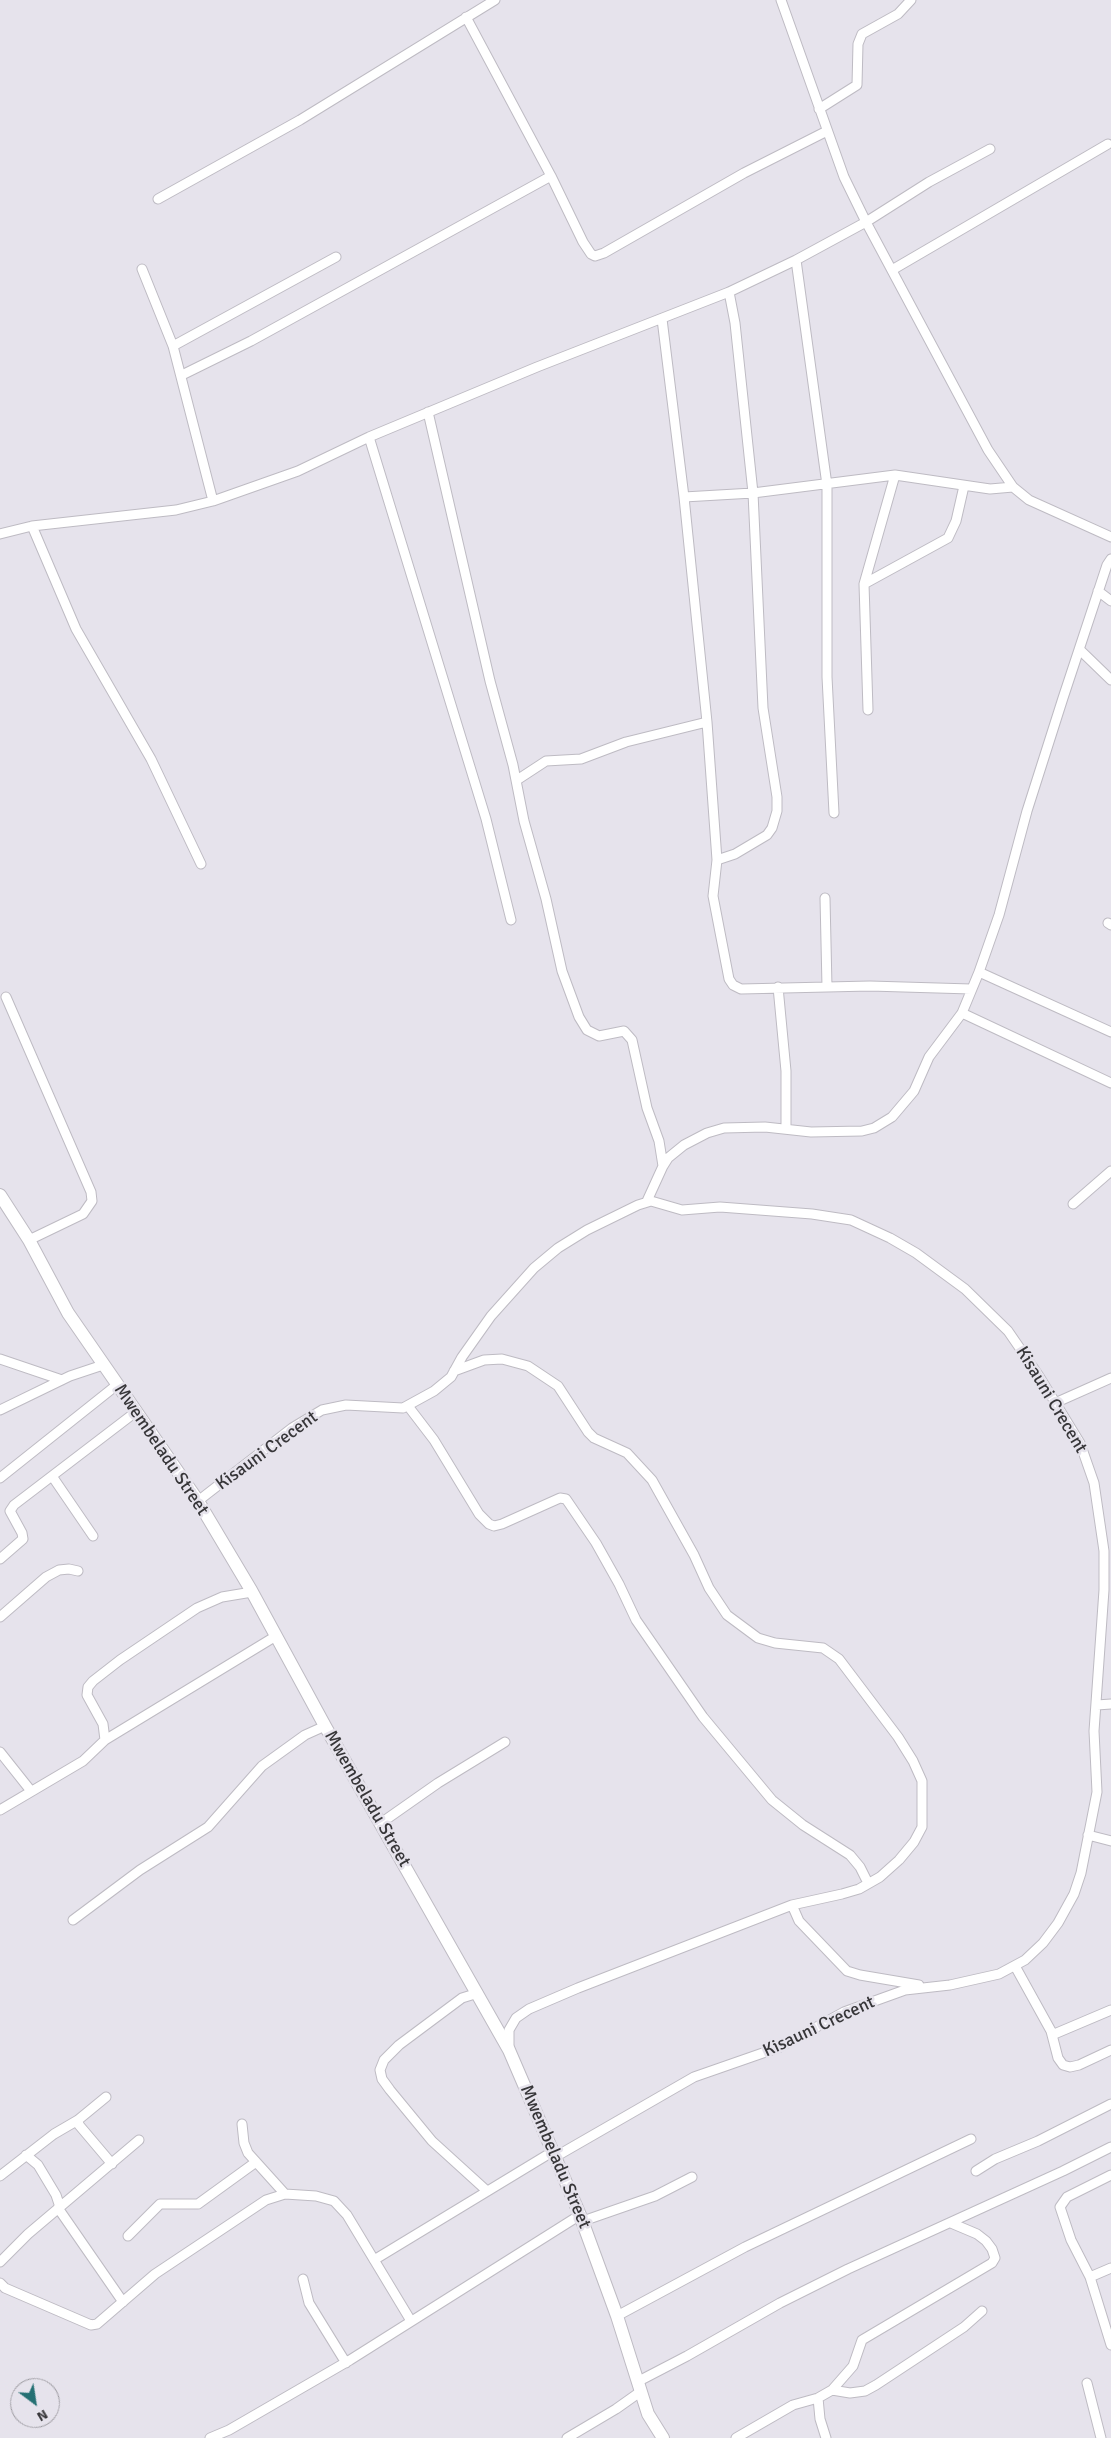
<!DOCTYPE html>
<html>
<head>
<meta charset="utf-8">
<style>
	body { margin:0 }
	#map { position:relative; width:1111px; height:2438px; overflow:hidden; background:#e6e3ec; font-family:Signika,sans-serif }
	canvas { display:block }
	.north { position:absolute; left:10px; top:2378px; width:50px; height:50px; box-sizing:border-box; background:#e6e3ec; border:1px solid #a09ea4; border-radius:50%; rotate:149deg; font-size:14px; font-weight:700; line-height:20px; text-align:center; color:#373639 }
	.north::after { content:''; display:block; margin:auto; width:18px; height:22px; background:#257073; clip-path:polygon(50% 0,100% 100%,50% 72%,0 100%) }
</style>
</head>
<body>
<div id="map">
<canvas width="1111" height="2438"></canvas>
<div class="north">N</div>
</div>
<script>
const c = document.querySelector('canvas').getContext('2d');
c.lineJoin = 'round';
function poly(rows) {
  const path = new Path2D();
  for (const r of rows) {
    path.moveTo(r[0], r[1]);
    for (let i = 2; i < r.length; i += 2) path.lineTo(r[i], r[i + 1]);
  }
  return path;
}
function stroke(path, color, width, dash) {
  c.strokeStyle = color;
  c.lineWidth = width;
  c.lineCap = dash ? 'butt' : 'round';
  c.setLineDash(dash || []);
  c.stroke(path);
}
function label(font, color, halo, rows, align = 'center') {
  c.font = font + ' Signika,sans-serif';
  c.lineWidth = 5;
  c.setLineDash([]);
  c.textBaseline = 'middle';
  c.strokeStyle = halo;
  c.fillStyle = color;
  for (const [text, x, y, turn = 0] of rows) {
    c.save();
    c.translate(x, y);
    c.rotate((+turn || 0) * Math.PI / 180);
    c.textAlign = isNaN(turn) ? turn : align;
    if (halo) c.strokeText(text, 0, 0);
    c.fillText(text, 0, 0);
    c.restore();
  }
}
const street = poly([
	[781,0,844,177,866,222,988,450,1013,487,1029,500,1111,537],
	[466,17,551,176,583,242,591,254,595,256,604,253,744,173,827,131],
	[819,109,857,85,858,44,862,34,898,14,911,0],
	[158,199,300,120,495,0],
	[796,260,827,485,827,677,834,813],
	[142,269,173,346,213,501],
	[892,270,1108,144],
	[662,319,684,497,707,722,717,860,713,896,729,979,733,985,741,989,870,986,971,989],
	[173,346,336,257],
	[182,375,251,341,551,176],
	[428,412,490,681,513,765,524,821,546,899,562,971,579,1017,587,1030,599,1036,624,1031,632,1040,647,1108,659,1141,663,1166,647,1201],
	[369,437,486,819,511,920],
	[684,497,753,493,895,475,990,489,1013,487],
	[32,526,76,629,151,759,201,864],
	[0,534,32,526,176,510,213,501,298,471,369,437,537,367,729,292,796,260,866,222,929,182,990,149],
	[864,584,948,538,956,521,964,486],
	[1098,591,1111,601],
	[1080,650,1111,680],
	[868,710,864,584,895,475],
	[517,780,546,761,581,759,626,742,707,722],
	[717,860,735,854,767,835,772,828,777,811,777,797,763,708,753,493,735,323,729,292],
	[825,898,827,987],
	[1108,923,1111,925],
	[979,972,1111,1032],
	[778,987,786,1071,786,1128],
	[6,997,91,1192,92,1201,83,1214,29,1240],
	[962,1013,1111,1083],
	[663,1166,668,1158,684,1145,707,1133,724,1128,765,1127,811,1132,862,1131,874,1128,892,1117,914,1091,929,1057,962,1013,979,972,999,915,1027,811,1063,698,1107,565,1111,559],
	[1073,1204,1111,1171],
	[0,1359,62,1380],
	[454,1371,484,1360,502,1359,528,1366,558,1386,588,1432,594,1438,627,1453,652,1480,694,1555,709,1588,727,1615,758,1638,775,1643,823,1648,839,1659,898,1737,913,1761,922,1781,922,1827,914,1842,899,1860,880,1877,859,1889,842,1894,792,1905,578,1988,529,2009,516,2018,509,2030,509,2049],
	[1055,1403,1111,1378],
	[408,1406,434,1440,479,1514,489,1524,494,1526,502,1524,560,1498,566,1499,596,1543,619,1584,636,1620,703,1717,772,1800,803,1825,850,1855,860,1867,868,1883],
	[0,1410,70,1376,103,1365],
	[52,1476,93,1536],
	[0,1478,118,1384],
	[198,1501,292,1428,322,1410,346,1405,403,1408,434,1391,451,1377,462,1357,491,1316,534,1268,558,1248,587,1230,638,1205,651,1201,682,1210,720,1207,812,1214,851,1220,890,1238,916,1253,965,1289,1008,1331,1039,1376,1080,1443,1094,1483,1104,1551,1104,1590,1094,1731,1097,1792,1081,1873,1074,1894,1058,1923,1043,1943,1025,1960,999,1974,950,1985,905,1990,844,2012,780,2047,694,2077,555,2157],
	[0,1559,23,1539,22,1533,10,1511,14,1505,137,1411],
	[0,1617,46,1577,59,1570,69,1569,78,1571],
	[1097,1705,1111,1704],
	[105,1740,276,1636],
	[0,1752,31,1791],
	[0,1810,83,1761,105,1740,103,1724,87,1695,88,1687,93,1681,120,1660,197,1608,222,1597,252,1592],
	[381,1823,438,1783,505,1742],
	[1088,1835,1111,1841],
	[792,1905,799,1921,847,1971,860,1975,919,1985],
	[73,1920,140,1870,208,1827,262,1766,305,1735,325,1726],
	[1015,1966,1051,2031,1058,2058,1063,2065,1070,2067,1079,2065,1111,2050],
	[478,1993,462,1998,399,2045,384,2060,380,2070,382,2079,390,2090,432,2141,487,2191],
	[1052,2035,1111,2010],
	[106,2097,78,2120,79,2125,112,2164],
	[242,2124,244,2143,248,2153,285,2194],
	[26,2155,38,2165,56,2195,60,2207],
	[976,2171,995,2159,1038,2141,1111,2104],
	[1111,2175,1067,2197,1060,2207,1071,2240,1090,2277,1111,2345],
	[0,2176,54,2134,78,2120],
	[58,2208,123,2302],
	[583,2221,655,2196,692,2177],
	[128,2236,160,2204,198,2204,256,2162],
	[374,2260,552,2152],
	[0,2262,28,2234,139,2140],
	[1090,2277,1111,2268],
	[303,2279,309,2303,346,2363],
	[0,2283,5,2288,91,2325,97,2324,155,2274,266,2200,285,2194,316,2196,334,2201,347,2215,411,2321],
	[617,2316,745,2247,971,2139],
	[637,2382,687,2356,780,2303,848,2269,1063,2171,1111,2147],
	[1087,2383,1101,2438],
	[832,2390,850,2393,865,2391,876,2385,964,2327,982,2311],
	[818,2398,820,2419,826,2438],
	[210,2438,229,2430,350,2360,580,2215],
	[567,2438,616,2409,640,2392],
	[736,2438,793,2405,818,2398,832,2390,853,2366,862,2340,992,2263,995,2258,992,2249,986,2241,977,2234,951,2223]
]);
const secondary = poly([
	[0,1195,29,1240,68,1313,198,1501,251,1590,325,1726,509,2050,580,2215,617,2316,648,2414,663,2438]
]);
stroke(street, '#bebbc3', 11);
stroke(secondary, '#bebbc3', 14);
stroke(street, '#fff', 9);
stroke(secondary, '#fff', 12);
label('18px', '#373639', '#e6e3ec', [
	["Kisauni Crecent",1051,1400,59],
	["Mwembeladu Street",161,1450,56],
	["Kisauni Crecent",267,1451,-36],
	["Mwembeladu Street",367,1799,60],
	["Kisauni Crecent",819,2027,-25],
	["Mwembeladu Street",555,2157,67]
]);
</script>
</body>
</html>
